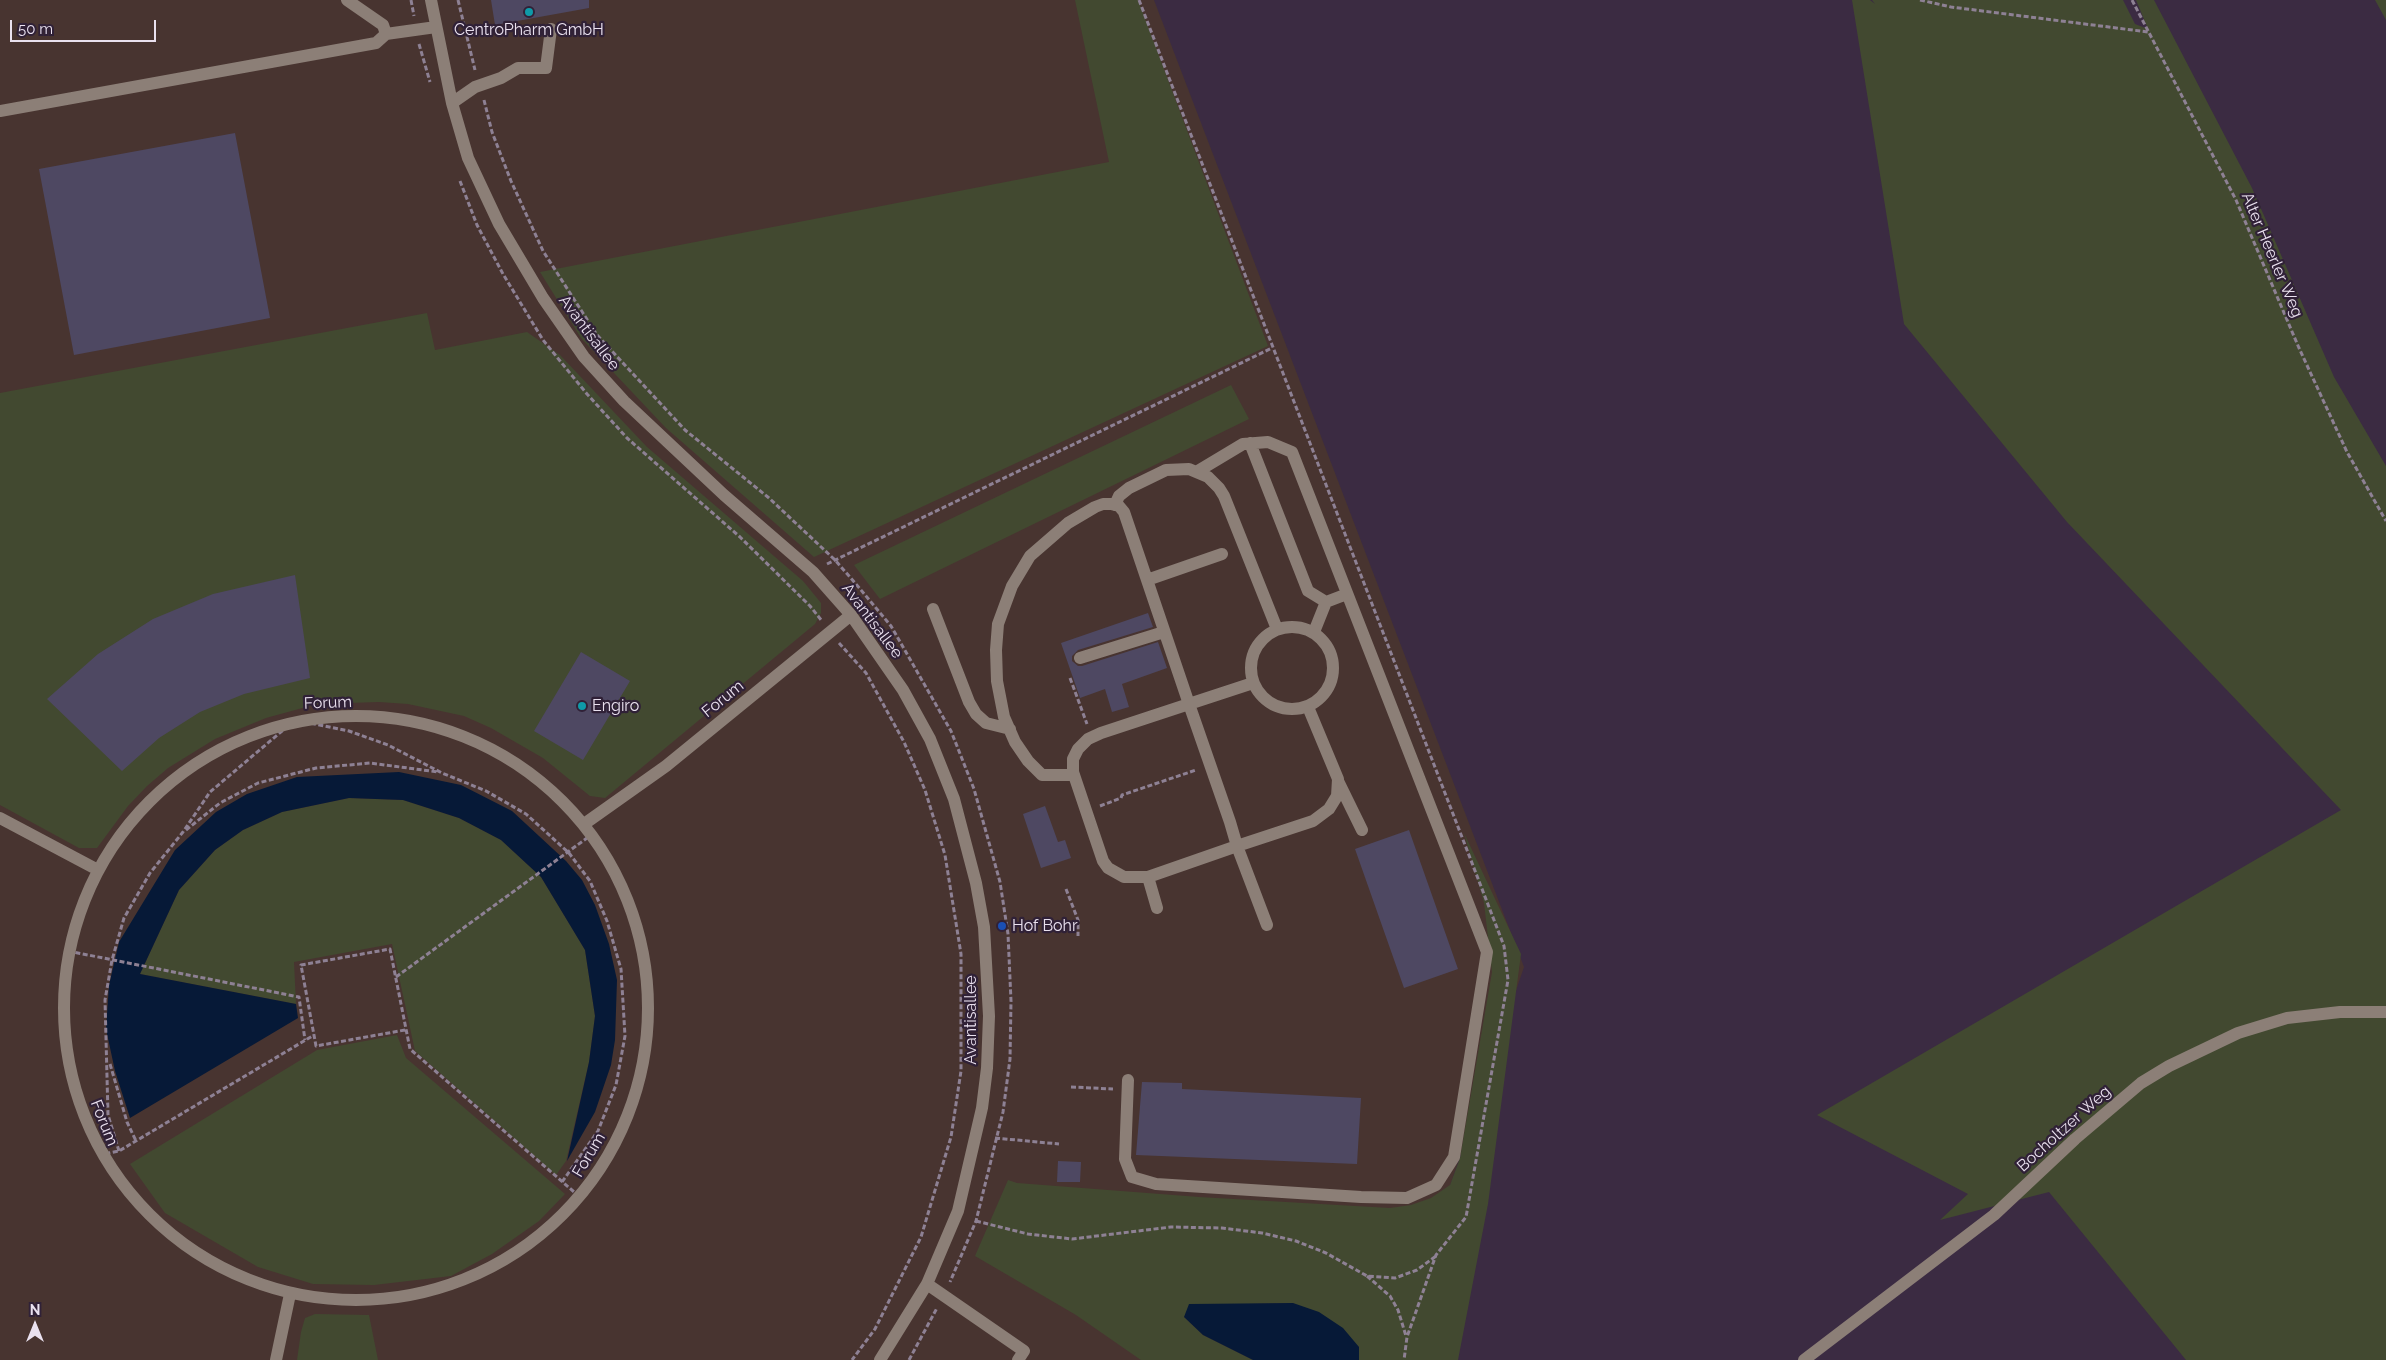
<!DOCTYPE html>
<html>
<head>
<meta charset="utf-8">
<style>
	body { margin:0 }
	#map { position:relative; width:2386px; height:1360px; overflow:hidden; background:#3b2b42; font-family:Raleway,sans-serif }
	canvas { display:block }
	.north { position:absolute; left:10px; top:1300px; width:50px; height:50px; -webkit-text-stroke:4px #302137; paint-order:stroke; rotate:0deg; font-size:14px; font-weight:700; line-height:20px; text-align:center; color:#eae1ef }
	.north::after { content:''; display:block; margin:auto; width:18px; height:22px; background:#eae1ef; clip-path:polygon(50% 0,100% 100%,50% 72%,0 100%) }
	.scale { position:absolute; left:10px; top:20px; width:146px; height:22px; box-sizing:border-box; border:2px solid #eae1ef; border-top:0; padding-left:6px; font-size:15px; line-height:18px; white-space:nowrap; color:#eae1ef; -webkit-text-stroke:4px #302137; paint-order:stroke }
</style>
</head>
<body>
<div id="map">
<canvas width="2386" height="1360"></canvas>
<div class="north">N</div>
<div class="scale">50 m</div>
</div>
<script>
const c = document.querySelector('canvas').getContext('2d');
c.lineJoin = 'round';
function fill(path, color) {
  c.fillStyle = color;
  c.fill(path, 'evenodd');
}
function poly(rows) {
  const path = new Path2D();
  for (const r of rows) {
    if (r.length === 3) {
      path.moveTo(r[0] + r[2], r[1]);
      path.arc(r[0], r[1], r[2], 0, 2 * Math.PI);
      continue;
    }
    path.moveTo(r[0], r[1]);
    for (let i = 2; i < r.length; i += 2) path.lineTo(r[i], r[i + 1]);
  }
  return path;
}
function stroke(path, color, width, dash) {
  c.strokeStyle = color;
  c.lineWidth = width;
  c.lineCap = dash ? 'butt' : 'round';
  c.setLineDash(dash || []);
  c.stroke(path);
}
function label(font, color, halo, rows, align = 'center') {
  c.font = font + ' Raleway,sans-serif';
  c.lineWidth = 4.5;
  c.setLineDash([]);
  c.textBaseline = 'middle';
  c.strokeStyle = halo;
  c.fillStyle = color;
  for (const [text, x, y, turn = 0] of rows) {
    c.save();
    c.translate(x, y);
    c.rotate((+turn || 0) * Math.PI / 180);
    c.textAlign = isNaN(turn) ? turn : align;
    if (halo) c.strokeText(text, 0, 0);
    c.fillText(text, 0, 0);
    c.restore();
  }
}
fill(poly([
	[0,0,1154,0,1524,967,1391,1360,0,1360]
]), '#483430');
fill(poly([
	[1075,0,1138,0,1268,346,814,557,666,428,581,338,540,272,1109,162],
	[1852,0,1870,0,1875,4,1872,0,2123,0,2135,24,2148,29,2136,0,2154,0,2252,188,2334,377,2386,466,2386,1360,2186,1360,2049,1192,1940,1220,1968,1194,1817,1115,2341,810,2067,522,1904,324],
	[2375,0,2386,0,2386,20],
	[427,313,435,350,527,332,560,355,647,447,803,581,821,603,821,613,815,624,605,798,590,796,543,758,491,728,464,716,408,704,379,702,317,704,266,718,215,739,168,768,147,786,128,806,97,848,79,848,0,805,0,393],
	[1231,385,1249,419,880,599,854,565],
	[349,798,403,800,459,818,501,840,541,877,585,950,595,1016,589,1062,566,1161,556,1175,415,1051,392,944,294,962,296,1004,140,974,179,890,215,850,243,830,282,812],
	[1464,833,1521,954,1488,1204,1458,1360,1359,1360,1359,1347,1293,1303,1249,1304,1184,1317,1203,1335,1253,1360,1141,1360,1076,1315,975,1256,1008,1180,1017,1183,1199,1197,1390,1208,1411,1205,1431,1198,1450,1185,1460,1158,1492,972,1484,903],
	[397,1035,406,1058,565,1194,539,1221,492,1254,451,1276,374,1285,313,1284,258,1267,165,1213,130,1164,317,1050],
	[315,1314,369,1315,378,1360,297,1360,301,1332,305,1318]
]), '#424930');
fill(poly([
	[399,772,461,785,512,811,566,861,582,880,595,905,609,944,617,980,615,1040,611,1065,595,1112,567,1161,589,1062,595,1016,585,950,541,877,501,840,459,818,403,800,349,798,282,812,243,830,215,850,179,890,140,974,296,1004,298,1018,130,1118,115,1071,106,1029,109,985,119,942,175,850,216,812,247,794,297,777],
	[1293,1303,1319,1312,1343,1328,1359,1347,1359,1360,1253,1360,1203,1335,1184,1317,1189,1304]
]), '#061937');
fill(poly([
	[491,0,589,0,589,8,495,25],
	[235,133,270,318,74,355,39,169],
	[295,575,310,678,244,694,200,712,159,738,122,771,47,699,98,654,153,619,213,594],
	[1148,613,1153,627,1078,650,1072,656,1072,661,1078,666,1082,666,1158,642,1167,668,1122,684,1129,707,1112,712,1105,689,1080,698,1061,643],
	[581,652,630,681,583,760,534,731],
	[1045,806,1058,842,1065,840,1071,858,1041,868,1023,814],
	[1409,830,1458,969,1404,988,1355,849],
	[1142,1082,1182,1083,1182,1089,1361,1098,1357,1164,1136,1155],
	[1058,1161,1081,1162,1080,1182,1057,1182]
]), '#4e4862');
stroke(poly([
	[411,0,414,16],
	[458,0,475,70],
	[1139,0,1504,946,1508,980,1466,1217,1436,1255,1407,1337,1404,1360],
	[1920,0,1951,7,2148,32],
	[2132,0,2236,200,2299,348,2347,452,2386,521],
	[419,44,430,82],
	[484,100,492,132,511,181,543,251,597,335,685,430,769,498,835,560,856,584,891,626,951,731,974,789,1000,882,1008,934,1011,1001,1010,1059,1003,1112,976,1221,950,1282],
	[460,181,477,225,503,274,543,340,587,394,627,438,740,537,810,606,822,621],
	[827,564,1272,348],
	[839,643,866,673,904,742,925,790,945,855,961,954,961,1071,951,1137,921,1237,875,1329,852,1360],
	[1070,678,1087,724],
	[1100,806,1121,798,1122,795,1196,770],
	[186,830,220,803,258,783,316,768,370,763,438,772],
	[1066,889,1078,920,1078,936],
	[68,951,299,997,305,1040],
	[396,977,587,838],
	[405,1030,316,1046,301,965,390,949,410,1049,581,1198],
	[110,1064,127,1122,136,1141],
	[1071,1087,1113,1089],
	[995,1138,1059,1144],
	[119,1151,108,1115,105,1000,112,960,124,918,150,873,183,832,210,792,295,720,349,731,388,745,442,773,486,791,526,814,569,853,590,881,607,921,621,969,625,1036,616,1085,598,1131,562,1182],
	[98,1155,119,1151,314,1035],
	[976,1221,1028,1234,1072,1239,1171,1227,1222,1228,1262,1233,1296,1241,1326,1253,1367,1276,1395,1278,1417,1270,1436,1256],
	[1367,1276,1390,1296,1398,1310,1406,1336],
	[909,1360,937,1308]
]), '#8e8194', 3, [5, 2.5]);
stroke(poly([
	[347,0,383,25,386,34],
	[431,0,452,103,468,158,499,224,543,298,584,357,624,401,724,495,813,572,851,615,903,690,930,739,954,799,976,883,984,927,989,1016,987,1068,982,1108,958,1211,927,1284,880,1360],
	[452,103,475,87,501,78,518,68,546,68,551,29],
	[0,111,376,43,386,34,436,27],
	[1250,443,1308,591,1326,602],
	[1115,505,1119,496,1129,488,1166,470,1189,469,1208,477,1219,488,1224,496,1277,629],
	[1147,580,1222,554],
	[933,609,969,702,976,714,986,723,1010,729],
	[1292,668,41],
	[1314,632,1326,602,1347,594],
	[1080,658,1164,632],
	[356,1008,292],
	[1074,775,1042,775,1028,761,1015,742,1004,717,997,681,996,650,998,624,1012,586,1030,556,1068,523,1095,507,1103,504,1111,504,1119,506,1124,512,1189,704,1230,822,1237,846,1148,877,1124,877,1108,868,1103,861,1073,772,1073,759,1078,749,1088,739,1101,733,1189,704,1253,683],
	[1338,781,1362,830],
	[0,818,98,870],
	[587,822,666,766,851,615],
	[1148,877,1157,908],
	[1267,925,1237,846,1313,821,1329,809,1337,796,1338,779,1308,707],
	[1128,1080,1125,1159,1132,1177,1156,1184,1361,1197,1407,1198,1436,1185,1454,1157,1487,952,1292,452,1268,442,1243,444,1198,471],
	[927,1284,1024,1351,1018,1360],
	[276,1360,290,1294],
	[1804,1360,1994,1215,2075,1139,2141,1083,2169,1066,2238,1033,2287,1018,2340,1012,2386,1012]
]), '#8c7f77', 12);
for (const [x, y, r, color] of [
	[529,12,5,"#0f9aa8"],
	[582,706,5,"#0f9aa8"],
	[1002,926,5,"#1a4fb4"]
]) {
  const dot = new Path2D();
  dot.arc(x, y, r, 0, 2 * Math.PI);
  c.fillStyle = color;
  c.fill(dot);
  stroke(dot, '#302137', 2);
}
label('16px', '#eae1ef', '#302137', [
	["CentroPharm GmbH",529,30,"center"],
	["Engiro",592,706],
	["Hof Bohr",1012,926]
], 'left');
label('16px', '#eae1ef', '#302137', [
	["Alter Heerler Weg",2272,255,67],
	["Avantisallee",589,333,53],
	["Avantisallee",872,621,53],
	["Forum",723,699,-39],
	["Forum",328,703,-2],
	["Avantisallee",971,1020,-90],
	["Forum",104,1123,68],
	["Bocholtzer Weg",2064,1129,-42],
	["Forum",589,1155,-59]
]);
</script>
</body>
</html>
